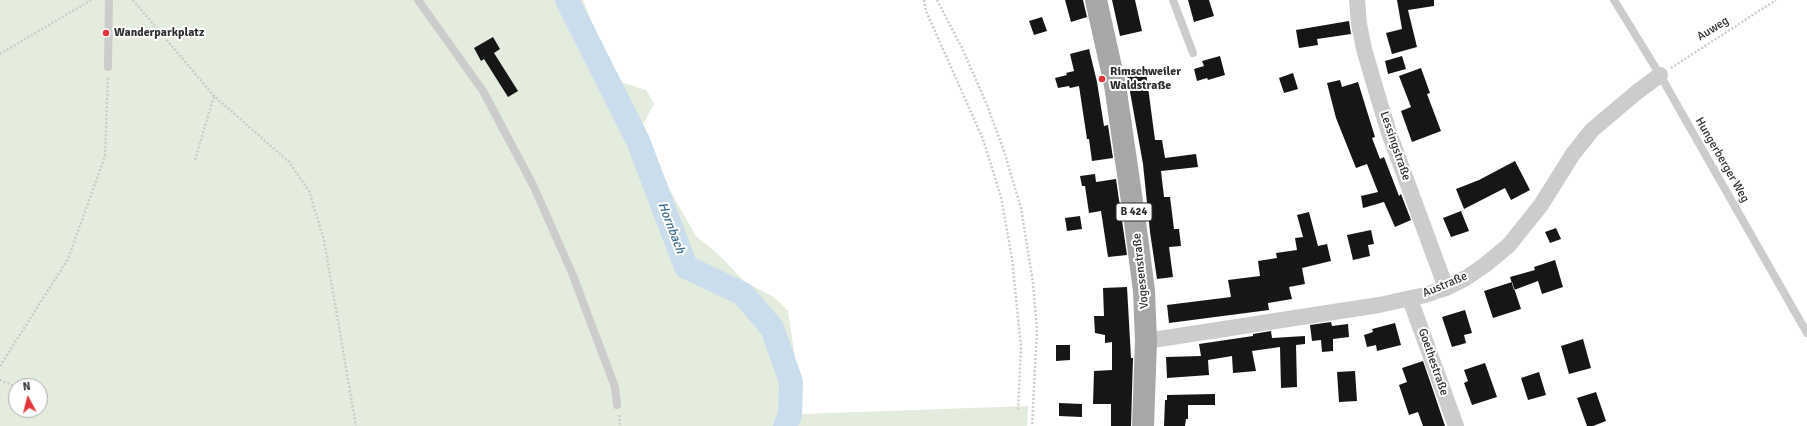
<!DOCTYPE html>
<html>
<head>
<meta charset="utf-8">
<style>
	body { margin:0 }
	#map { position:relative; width:1807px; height:426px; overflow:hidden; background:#fff; font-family:Signika,sans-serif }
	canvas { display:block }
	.north { position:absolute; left:8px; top:378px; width:40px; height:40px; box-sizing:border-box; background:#fff; border:1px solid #acacac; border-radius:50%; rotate:353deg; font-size:11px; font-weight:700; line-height:16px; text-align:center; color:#2f2f2f }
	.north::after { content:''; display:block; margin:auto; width:14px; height:18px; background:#e43338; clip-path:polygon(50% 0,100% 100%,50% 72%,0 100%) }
</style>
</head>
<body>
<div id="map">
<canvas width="1807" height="426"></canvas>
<div class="north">N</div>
</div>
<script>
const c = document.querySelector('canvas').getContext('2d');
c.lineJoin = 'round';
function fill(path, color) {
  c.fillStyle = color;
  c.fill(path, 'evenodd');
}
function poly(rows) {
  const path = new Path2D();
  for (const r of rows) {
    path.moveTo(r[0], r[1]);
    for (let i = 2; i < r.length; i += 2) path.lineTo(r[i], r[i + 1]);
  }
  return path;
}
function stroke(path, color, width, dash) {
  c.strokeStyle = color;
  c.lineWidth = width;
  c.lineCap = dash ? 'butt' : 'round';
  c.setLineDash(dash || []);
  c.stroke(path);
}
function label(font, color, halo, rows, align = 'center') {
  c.font = font + ' Signika,sans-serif';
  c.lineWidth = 4;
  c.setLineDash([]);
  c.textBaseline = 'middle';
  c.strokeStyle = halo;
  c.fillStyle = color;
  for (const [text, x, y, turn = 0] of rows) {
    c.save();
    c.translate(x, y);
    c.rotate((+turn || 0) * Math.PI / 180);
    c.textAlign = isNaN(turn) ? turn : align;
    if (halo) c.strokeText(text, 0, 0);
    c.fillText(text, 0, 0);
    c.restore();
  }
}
fill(poly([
	[0,0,583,0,613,74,624,83,646,90,654,104,640,130,652,159,696,236,719,255,745,282,774,297,788,311,799,384,801,414,1028,406,1027,426,0,426],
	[16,386,40,386,40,410,16,410]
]), '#e4ecdd');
stroke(poly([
	[567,0,638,141,686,267,743,294,772,328,791,382,790,415,785,426]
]), '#c9ddec', 24);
fill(poly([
	[1065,0,1083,0,1087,17,1071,22],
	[1112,0,1135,0,1142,31,1120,36],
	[1188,0,1209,0,1214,16,1194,22],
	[1397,0,1434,0,1434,6,1408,10,1417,47,1392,54,1386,33,1402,29],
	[1042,17,1047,31,1034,35,1029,21],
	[1349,21,1351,34,1317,39,1318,45,1299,48,1296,30],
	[493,37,500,49,494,53,518,91,508,97,484,59,481,61,474,48],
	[1089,49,1097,82,1104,126,1108,125,1113,158,1092,161,1089,139,1087,139,1079,86,1070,88,1069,86,1058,88,1055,78,1067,75,1066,73,1074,71,1070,54],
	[1220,56,1225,75,1208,80,1207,78,1197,81,1194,69,1204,66,1202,61],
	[1402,56,1406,69,1388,74,1385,61],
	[1421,68,1430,93,1427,94,1441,131,1412,142,1401,111,1411,107,1399,76],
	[1146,72,1155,140,1162,140,1165,158,1196,154,1198,167,1161,171,1164,197,1170,197,1174,229,1179,229,1181,246,1169,247,1173,277,1157,279,1150,232,1143,164,1127,75],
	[1293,73,1298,89,1284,93,1279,78],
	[1340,80,1342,87,1358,82,1375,137,1372,138,1380,159,1384,157,1399,196,1401,194,1411,220,1395,227,1384,202,1363,208,1361,196,1378,192,1367,164,1356,168,1336,118,1327,83],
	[1515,161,1530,190,1511,200,1505,188,1464,209,1456,189,1479,180],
	[1095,174,1096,182,1116,179,1127,255,1108,257,1101,211,1089,213,1085,186,1082,186,1080,176],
	[1461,211,1469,231,1451,237,1443,218],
	[1309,212,1318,246,1327,244,1331,261,1302,268,1305,284,1289,287,1292,299,1268,303,1269,310,1169,323,1167,305,1231,297,1228,280,1260,276,1258,261,1277,258,1276,253,1297,250,1295,238,1303,237,1297,215],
	[1080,216,1082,229,1067,231,1065,218],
	[1556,228,1561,239,1550,243,1545,232],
	[1371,230,1374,244,1368,245,1370,256,1353,260,1347,235],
	[1555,260,1563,287,1542,294,1538,281,1514,290,1510,277,1535,270,1534,267],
	[1512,282,1521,309,1493,318,1484,291],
	[1127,287,1131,358,1133,358,1131,426,1111,426,1111,404,1093,404,1094,371,1112,370,1112,342,1105,343,1105,335,1095,333,1094,316,1104,316,1103,288],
	[1465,310,1472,333,1464,335,1466,343,1452,347,1442,317],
	[1331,322,1332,326,1348,324,1349,337,1333,339,1333,351,1322,352,1321,340,1312,341,1310,325],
	[1395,323,1401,345,1377,351,1376,345,1367,347,1364,335,1373,332,1372,329],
	[1271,331,1272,338,1305,336,1305,344,1296,345,1297,387,1281,388,1280,347,1252,351,1256,371,1233,373,1232,356,1208,360,1209,375,1167,378,1166,357,1201,356,1199,344,1253,336,1253,334],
	[1583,339,1591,368,1569,374,1561,346],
	[1056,345,1070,345,1070,360,1056,361],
	[1423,361,1433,390,1445,426,1423,426,1418,412,1409,415,1399,385,1407,382,1402,368],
	[1485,363,1497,397,1472,405,1464,383,1468,381,1464,370],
	[1355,371,1357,401,1339,402,1337,372],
	[1539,372,1546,395,1528,400,1521,378],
	[1596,392,1606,421,1593,426,1587,426,1577,398],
	[1215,394,1215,405,1188,405,1188,419,1186,419,1185,426,1164,426,1165,400,1167,400,1167,395],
	[1059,403,1082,404,1082,417,1059,416]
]), '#161616');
stroke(poly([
	[133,0,214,96,289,162,309,191,324,240,356,426],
	[924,0,926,11,983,139,1001,197,1012,258,1021,347,1018,411],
	[937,0,962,48,987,105,1004,151,1021,208,1033,283,1037,330,1032,426],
	[0,54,91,0],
	[1671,68,1776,0],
	[195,160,214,96],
	[0,366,68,259,105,156,108,76],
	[0,380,16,387],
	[40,398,48,401],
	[619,415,620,426]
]), '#ccc', 2.5, [2, 2]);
stroke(poly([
	[418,0,483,91,533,185,572,273,615,387,617,405],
	[1173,0,1193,53],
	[1614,0,1660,75,1807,333],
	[108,67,109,0]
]), '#ccc', 8);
stroke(poly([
	[1357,0,1359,24,1364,49,1376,90,1389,133,1446,288],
	[1410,299,1456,426],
	[1146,341,1379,305,1425,295,1446,288,1466,278,1485,265,1509,245,1541,205,1573,154,1592,130,1637,92,1660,75]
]), '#ccc', 16);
stroke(poly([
	[1096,0,1115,85,1135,222,1144,291,1146,341,1143,426]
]), '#a7a7a7', 22);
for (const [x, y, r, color] of [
	[106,33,4,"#e43338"],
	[1102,79,4,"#e43338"]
]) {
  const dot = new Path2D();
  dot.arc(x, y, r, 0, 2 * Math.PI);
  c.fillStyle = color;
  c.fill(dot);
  stroke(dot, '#fff', 1.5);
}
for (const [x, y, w] of [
	[1134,212,36]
]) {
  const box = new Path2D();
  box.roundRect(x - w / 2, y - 9, w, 18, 3);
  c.fillStyle = '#fff';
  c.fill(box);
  stroke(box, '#2f2f2f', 1);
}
label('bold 11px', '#2f2f2f', null, [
	["B 424",1134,212]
]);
label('12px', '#2f2f2f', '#fff', [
	["Auweg",1713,29,-32],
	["Lessingstraße",1395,146,71],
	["Hungerberger Weg",1722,160,60],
	["Vogesenstraße",1141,271,-96],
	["Austraße",1445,285,-23],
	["Goethestraße",1433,362,71]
]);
label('bold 12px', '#2f2f2f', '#fff', [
	["Wanderparkplatz",114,33],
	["Rimschweiler",1110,72],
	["Waldstraße",1110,86]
], 'left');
label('italic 13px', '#3d6d91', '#fff', [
	["Hornbach",671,228,69]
]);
</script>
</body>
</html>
